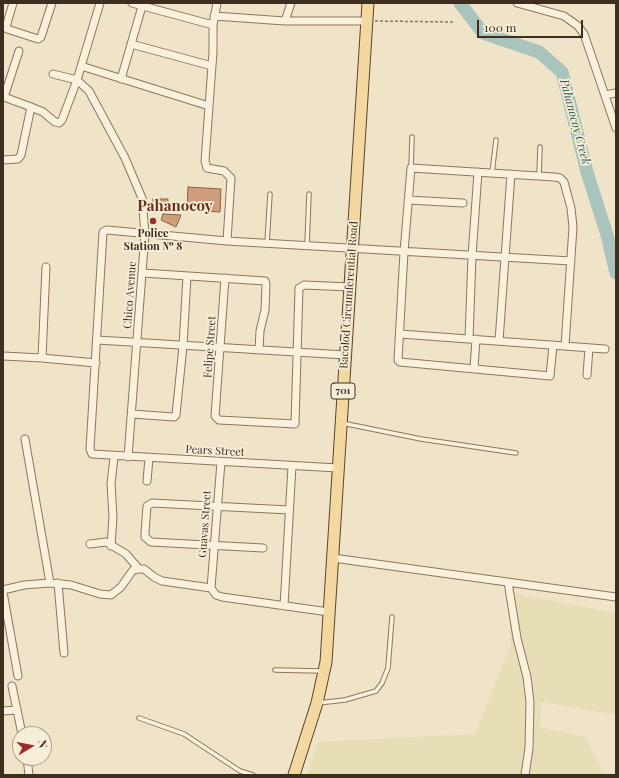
<!DOCTYPE html>
<html>
<head>
<meta charset="utf-8">
<style>
	body { margin:0 }
	#map { position:relative; width:619px; height:778px; overflow:hidden; background:#f0e4c8; font-family:"Playfair Display",serif }
	canvas { display:block }
	.frame { position:absolute; inset:0; border:4px solid #3d2e20; pointer-events:none }
	.north { position:absolute; left:12px; top:726px; width:40px; height:40px; box-sizing:border-box; background:#f7eed8; border:1px solid #ada18e; border-radius:50%; rotate:80deg; font-size:11px; font-weight:700; line-height:16px; text-align:center; color:#3d2e20 }
	.north::after { content:''; display:block; margin:auto; width:14px; height:18px; background:#9e2a2b; clip-path:polygon(50% 0,100% 100%,50% 72%,0 100%) }
	.scale { position:absolute; left:477px; top:20px; width:106px; height:18px; box-sizing:border-box; border:2px solid #3d2e20; border-top:0; padding-left:5px; font-size:12px; line-height:14px; white-space:nowrap; color:#3d2e20; -webkit-text-stroke:3px #f7eed8; paint-order:stroke }
</style>
</head>
<body>
<div id="map">
<canvas width="619" height="778"></canvas>
<div class="frame"></div>
<div class="north">N</div>
<div class="scale">100 m</div>
</div>
<script>
const c = document.querySelector('canvas').getContext('2d');
c.lineJoin = 'round';
function fill(path, color) {
  c.fillStyle = color;
  c.fill(path, 'evenodd');
}
function poly(rows) {
  const path = new Path2D();
  for (const r of rows) {
    path.moveTo(r[0], r[1]);
    for (let i = 2; i < r.length; i += 2) path.lineTo(r[i], r[i + 1]);
  }
  return path;
}
function stroke(path, color, width, dash) {
  c.strokeStyle = color;
  c.lineWidth = width;
  c.lineCap = dash ? 'butt' : 'round';
  c.setLineDash(dash || []);
  c.stroke(path);
}
function label(font, color, halo, rows, align = 'center') {
  c.font = font + ' "Playfair Display",serif';
  c.lineWidth = 3.5;
  c.setLineDash([]);
  c.textBaseline = 'middle';
  c.strokeStyle = halo;
  c.fillStyle = color;
  for (const [text, x, y, turn = 0] of rows) {
    c.save();
    c.translate(x, y);
    c.rotate((+turn || 0) * Math.PI / 180);
    c.textAlign = isNaN(turn) ? turn : align;
    if (halo) c.strokeText(text, 0, 0);
    c.fillText(text, 0, 0);
    c.restore();
  }
}
fill(poly([
	[512,593,616,613,616,715,542,702,539,727,585,737,604,773,608,775,307,775,318,742,475,734,510,646]
]), '#e6deb5');
stroke(poly([
	[460,3,483,33,539,52,562,72,587,172,607,235,616,273]
]), '#a9c4bc', 13);
const building = poly([
	[188,187,221,189,220,212,187,210,188,187],
	[153,199,168,199,168,209,153,209,153,199],
	[163,214,181,215,176,227,161,220,163,214]
]);
fill(building, '#cf9f7d');
stroke(building, '#8d5f41', 1);
const service = poly([
	[411,168,412,137],
	[492,173,496,140],
	[539,176,540,147],
	[267,243,270,194],
	[307,245,309,194],
	[342,423,421,439,516,453],
	[275,670,322,671],
	[318,703,345,700,376,691,382,683,388,668,392,617],
	[139,718,184,734,240,771,253,775]
]);
const minor = poly([
	[13,3,6,27,7,29,38,39,41,37,52,3],
	[132,3,213,25],
	[217,3,213,25,213,52,205,161,207,168,224,171,231,178,227,241],
	[517,3,564,16,578,26,584,34,616,128],
	[214,16,285,21,367,21],
	[285,21,291,3],
	[131,44,212,66],
	[19,51,4,97,31,107],
	[81,66,209,106],
	[53,74,77,80,89,91,125,158,142,198,145,234,128,457],
	[121,79,143,3],
	[605,95,616,93],
	[3,160,18,159,21,155,31,107,43,112,55,122,59,123,62,120,77,80,100,3],
	[408,200,463,203],
	[46,267,42,358,96,363],
	[143,273,265,281,266,284,265,310,260,331,259,350],
	[225,278,215,416,219,420,295,424,299,288,304,285,350,287],
	[400,334,605,349],
	[469,339,472,256,478,172],
	[97,340,345,355],
	[499,341,511,174],
	[553,345,550,376,400,362,398,360,404,252,411,168,554,177,560,178,564,182,571,208,573,227,565,346],
	[3,356,42,358],
	[474,368,476,339],
	[587,375,589,348],
	[132,414,174,417,176,415,183,346,187,276],
	[25,439,50,583],
	[338,468,92,454,90,449,103,232,107,230,227,241,571,261],
	[147,481,149,458],
	[90,544,106,542,126,554,139,569],
	[111,546,113,517,111,484,114,457],
	[263,548,151,542,145,537,145,533,147,506,152,503,289,510],
	[333,558,616,597],
	[508,582,517,638,527,677,530,702,529,748,525,775],
	[58,583,64,653],
	[211,588,221,462],
	[211,588,216,595,222,597,329,612],
	[3,590,24,585,50,583,71,585,100,594,111,595,121,587,133,570,139,569,144,569,154,577,162,581,211,588],
	[3,592,18,676],
	[284,606,292,466],
	[12,686,22,734],
	[3,711,17,710],
	[27,758,29,775]
]);
const primary = poly([
	[294,775,317,703,326,662,368,3]
]);
stroke(service, '#8d765c', 5.5);
stroke(minor, '#8d765c', 9);
stroke(primary, '#5b4430', 13);
stroke(poly([
	[375,21,453,22]
]), '#8d765c', 1.5, [3, 2]);
stroke(service, '#faf1dc', 3.5);
stroke(minor, '#faf1dc', 7);
stroke(primary, '#f3d9a0', 11);
for (const [x, y, r, color] of [
	[153,221,4,"#9e2a2b"]
]) {
  const dot = new Path2D();
  dot.arc(x, y, r, 0, 2 * Math.PI);
  c.fillStyle = color;
  c.fill(dot);
  stroke(dot, '#f7eed8', 1.5);
}
for (const [x, y, w] of [
	[343,391,24]
]) {
  const box = new Path2D();
  box.roundRect(x - w / 2, y - 8, w, 16, 3);
  c.fillStyle = '#f7eed8';
  c.fill(box);
  stroke(box, '#3d2e20', 1);
}
label('bold 10px', '#3d2e20', null, [
	["701",343,391]
]);
label('bold 11px', '#3d2e20', '#f7eed8', [
	["Police",153,234],
	["Station № 8",153,247]
]);
label('11px', '#3d2e20', '#f7eed8', [
	["Chico Avenue",130,295,-86],
	["Bacolod Circumferential Road",349,295,-86],
	["Felipe Street",210,347,-86],
	["Pears Street",215,451,3],
	["Guavas Street",205,524,-86]
]);
label('italic 12px', '#2f5d5a', '#f7eed8', [
	["Pahanocoy Creek",575,122,75]
]);
label('bold 15px', '#6b2e1e', '#f7eed8', [
	["Pahanocoy",175,206]
]);
</script>
</body>
</html>
